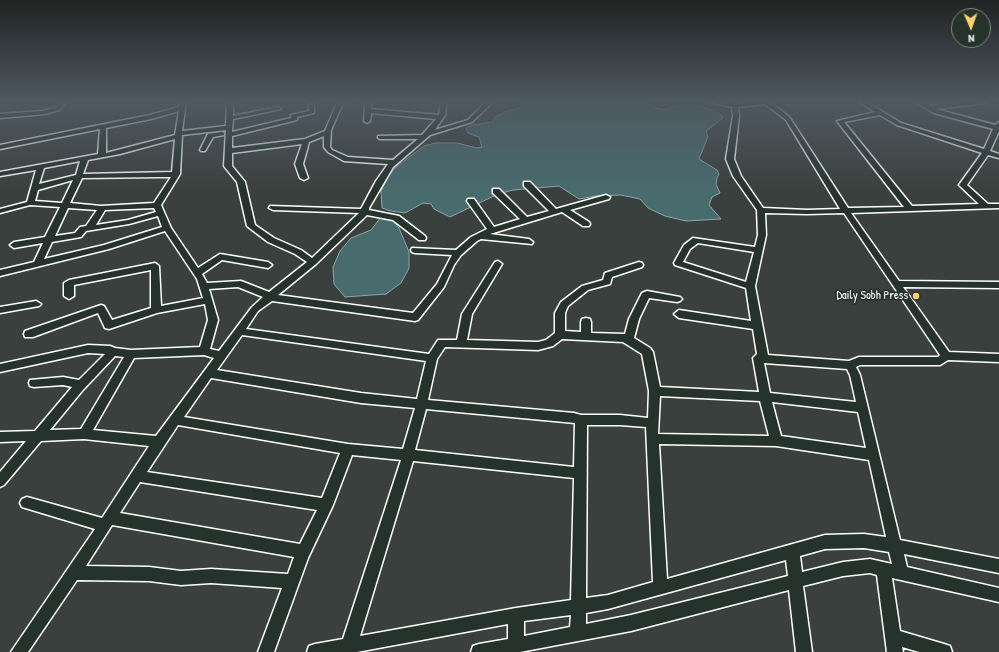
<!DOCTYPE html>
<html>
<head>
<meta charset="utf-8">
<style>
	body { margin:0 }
	#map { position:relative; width:999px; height:652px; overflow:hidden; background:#3a403d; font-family:"Patrick Hand",sans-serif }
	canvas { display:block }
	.north { position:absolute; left:951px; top:8px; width:40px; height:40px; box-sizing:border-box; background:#26332d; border:1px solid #7d8581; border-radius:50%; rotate:178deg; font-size:11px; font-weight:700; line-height:16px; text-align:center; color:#fff }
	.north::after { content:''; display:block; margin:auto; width:14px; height:18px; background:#ffd166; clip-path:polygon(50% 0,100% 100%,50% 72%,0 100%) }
</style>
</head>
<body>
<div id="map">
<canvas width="999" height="652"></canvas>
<div class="north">N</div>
</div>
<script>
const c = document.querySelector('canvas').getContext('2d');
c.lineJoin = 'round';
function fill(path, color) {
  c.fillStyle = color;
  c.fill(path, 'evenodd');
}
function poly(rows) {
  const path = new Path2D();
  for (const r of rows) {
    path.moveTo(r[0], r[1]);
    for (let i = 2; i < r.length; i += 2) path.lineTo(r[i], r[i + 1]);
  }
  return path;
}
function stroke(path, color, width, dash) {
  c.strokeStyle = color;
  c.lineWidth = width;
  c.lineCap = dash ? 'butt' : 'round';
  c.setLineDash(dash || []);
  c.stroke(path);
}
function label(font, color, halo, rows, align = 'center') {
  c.font = font + ' "Patrick Hand",sans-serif';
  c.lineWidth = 3.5;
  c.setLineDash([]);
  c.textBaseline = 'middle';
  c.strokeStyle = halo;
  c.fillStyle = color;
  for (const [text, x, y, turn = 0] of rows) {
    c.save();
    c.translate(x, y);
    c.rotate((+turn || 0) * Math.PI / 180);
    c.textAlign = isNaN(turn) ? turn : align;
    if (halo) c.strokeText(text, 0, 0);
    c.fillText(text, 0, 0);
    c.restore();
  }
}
const water = poly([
	[520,101,644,101,655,108,667,110,672,106,695,105,713,110,721,115,723,118,706,131,708,137,699,159,717,170,719,174,717,178,716,184,720,193,712,197,709,205,721,219,686,221,665,216,648,208,640,199,621,195,596,196,579,199,559,186,513,190,498,194,450,217,434,209,431,204,423,203,405,213,391,211,382,208,381,191,388,177,396,167,424,146,435,143,457,143,477,148,482,147,479,137,468,133,466,128,473,125,493,122,495,117,505,112,524,106,520,101],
	[381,217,394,221,399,228,409,252,409,268,401,283,386,294,345,297,334,284,333,267,340,251,351,238,371,230,381,217]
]);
fill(water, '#486b6e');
stroke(water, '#91a6a8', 1);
const minor = poly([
	[61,101,67,101,59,110,45,114,0,118,0,114,43,111,55,108,61,101],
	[180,101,186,101,182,131,226,126,227,101,233,101,233,116,278,107,281,109,233,119,232,132,291,118,291,115,309,111,309,104,314,105,314,113,297,117,297,120,232,136,232,148,305,139,325,131,338,101,344,101,331,130,330,147,332,150,348,157,393,160,418,139,380,139,378,138,378,136,422,135,436,119,371,113,370,121,367,123,364,121,365,101,371,101,371,109,439,115,441,101,447,101,445,115,435,130,468,120,487,101,494,101,472,122,430,135,393,167,369,208,369,210,399,216,425,236,426,238,425,240,419,240,393,220,367,215,316,264,278,295,413,313,437,284,452,255,415,253,412,252,411,250,412,248,456,250,471,237,487,229,467,201,468,199,474,199,494,227,520,219,493,193,493,189,499,189,527,217,549,211,524,186,524,182,530,182,556,209,606,195,610,197,609,199,570,210,589,222,590,224,589,226,583,226,562,212,490,234,529,239,533,242,532,244,481,239,477,241,461,255,454,265,444,287,418,320,415,321,272,301,258,311,246,329,429,354,438,340,457,340,462,314,495,262,498,261,502,264,472,314,467,340,538,342,546,340,555,333,555,313,561,302,582,286,603,280,605,273,639,262,642,263,643,265,642,267,612,277,610,284,588,290,568,306,565,313,565,331,581,332,581,322,582,319,586,318,590,319,591,322,591,333,625,334,629,319,642,293,647,291,680,297,682,299,680,301,677,302,649,298,639,319,634,338,650,348,653,352,660,387,759,392,753,358,757,354,753,329,679,318,674,314,679,310,751,321,746,288,675,265,674,263,684,245,693,238,755,247,758,235,757,210,733,176,726,159,733,116,732,107,705,101,728,103,727,101,734,101,736,104,757,101,773,101,771,102,790,118,848,208,904,207,837,121,875,112,858,101,865,101,901,123,984,149,993,129,934,113,914,101,922,101,931,106,970,101,987,101,984,103,936,109,995,125,999,122,999,131,990,151,999,154,999,158,988,155,967,185,988,204,999,204,999,208,851,213,899,281,999,282,999,288,903,287,949,352,999,354,999,362,948,360,940,365,860,365,856,367,860,375,900,540,999,559,999,573,904,554,907,567,999,588,999,602,892,578,900,631,944,644,950,646,952,652,919,652,902,647,903,652,887,652,877,575,870,573,843,576,803,586,812,652,796,652,789,590,631,631,520,652,471,652,473,646,479,644,508,639,508,624,357,652,307,652,309,646,315,644,343,639,401,460,352,455,333,505,308,558,274,652,258,652,282,588,211,583,181,585,149,581,77,580,28,652,11,652,95,529,22,507,20,503,22,499,27,497,102,518,149,446,84,439,41,441,4,485,0,487,0,472,26,441,0,442,0,432,35,431,72,387,63,385,34,387,30,386,29,383,30,380,63,377,79,380,105,354,88,353,0,372,0,364,88,345,110,346,115,348,131,350,200,347,208,320,205,304,157,313,109,329,105,328,98,313,33,337,25,337,24,334,25,331,101,305,104,306,112,320,151,308,151,270,74,285,74,296,69,299,64,296,64,283,69,280,155,263,159,266,161,306,203,298,197,279,165,231,109,249,0,276,0,270,34,262,43,243,14,248,10,245,14,242,45,237,60,207,30,205,0,213,0,209,27,202,36,170,0,176,0,172,98,154,100,129,0,149,0,145,150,115,179,107,180,101],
	[765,104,786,120,840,209,807,210,763,208,741,176,734,159,739,116,738,107,765,104],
	[179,111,175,135,106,153,106,128,151,119,179,111],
	[880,115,897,125,982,153,959,185,979,204,912,206,844,122,880,115],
	[226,130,224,166,237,182,247,226,268,242,295,254,307,262,269,292,241,281,207,283,202,274,222,260,268,268,272,265,268,262,220,254,198,268,171,228,161,205,180,174,182,135,226,130],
	[324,136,324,147,328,152,344,161,388,164,376,181,361,209,270,206,269,208,273,210,359,213,312,258,301,250,274,238,255,225,245,182,232,166,232,153,302,144,295,164,300,178,304,180,308,178,303,164,309,142,324,136],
	[175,139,172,172,83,174,88,160,120,154,175,139],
	[80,161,76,175,39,184,44,168,80,161],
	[158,177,171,177,154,203,101,206,70,203,82,178,158,177],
	[73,180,62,203,35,201,38,190,73,180],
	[68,208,97,210,86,226,80,227,75,233,55,236,68,208],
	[154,208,156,212,128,220,96,225,105,210,154,208],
	[765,213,807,214,844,213,940,355,938,357,859,357,849,361,768,355,755,286,766,235,765,213],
	[158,216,162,227,104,245,44,259,52,242,81,237,86,231,129,224,158,216],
	[698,243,754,252,746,282,683,262,690,249,698,243],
	[238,287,263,297,252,307,219,351,210,349,218,320,209,289,238,287],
	[242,335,426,361,417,399,361,393,217,370,242,335],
	[562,339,623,342,642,354,649,391,648,418,620,415,581,415,574,413,428,400,437,359,445,347,538,350,553,346,562,339],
	[204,355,214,358,156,436,93,430,134,358,204,355],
	[115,356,124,357,81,429,50,430,82,391,115,356],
	[764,363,847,369,850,375,856,402,770,393,764,363],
	[211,378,361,403,415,408,403,449,348,444,184,417,211,378],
	[660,396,760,401,769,436,658,434,660,396],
	[772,402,858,412,866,448,781,436,772,402],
	[426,409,575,423,574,467,415,450,426,409],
	[178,425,340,453,322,498,147,472,178,425],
	[587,425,620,425,646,427,653,582,608,595,586,598,587,425],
	[659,444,776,446,869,460,886,537,864,534,825,535,667,579,659,444],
	[413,461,574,478,571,600,516,608,360,636,413,461],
	[140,482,317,510,300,544,120,513,140,482],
	[112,525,294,557,288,574,211,569,181,571,149,567,86,566,112,525],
	[864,548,889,552,892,564,870,559,843,562,802,572,800,556,825,549,864,548],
	[786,560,788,576,631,615,586,624,586,613,608,609,786,560],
	[571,615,570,627,524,636,524,621,571,615],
	[222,132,224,133,224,135,213,137,205,151,201,151,200,150,208,134,222,132],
	[36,301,41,304,39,306,0,313,0,307,36,301]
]);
stroke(minor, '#fff', 3);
fill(minor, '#26332d');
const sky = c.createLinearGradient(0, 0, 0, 192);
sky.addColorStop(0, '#202322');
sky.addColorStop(0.53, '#4f5962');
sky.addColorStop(1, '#4f596200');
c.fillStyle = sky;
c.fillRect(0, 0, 999, 192);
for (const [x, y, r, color] of [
	[916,296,4,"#ffd166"]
]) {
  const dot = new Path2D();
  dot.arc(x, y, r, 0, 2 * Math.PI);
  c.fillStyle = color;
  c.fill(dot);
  stroke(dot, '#26332d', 1.5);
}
label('12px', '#fff', '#26332d', [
	["Daily Sobh Press",908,296]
], 'right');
</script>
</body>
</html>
